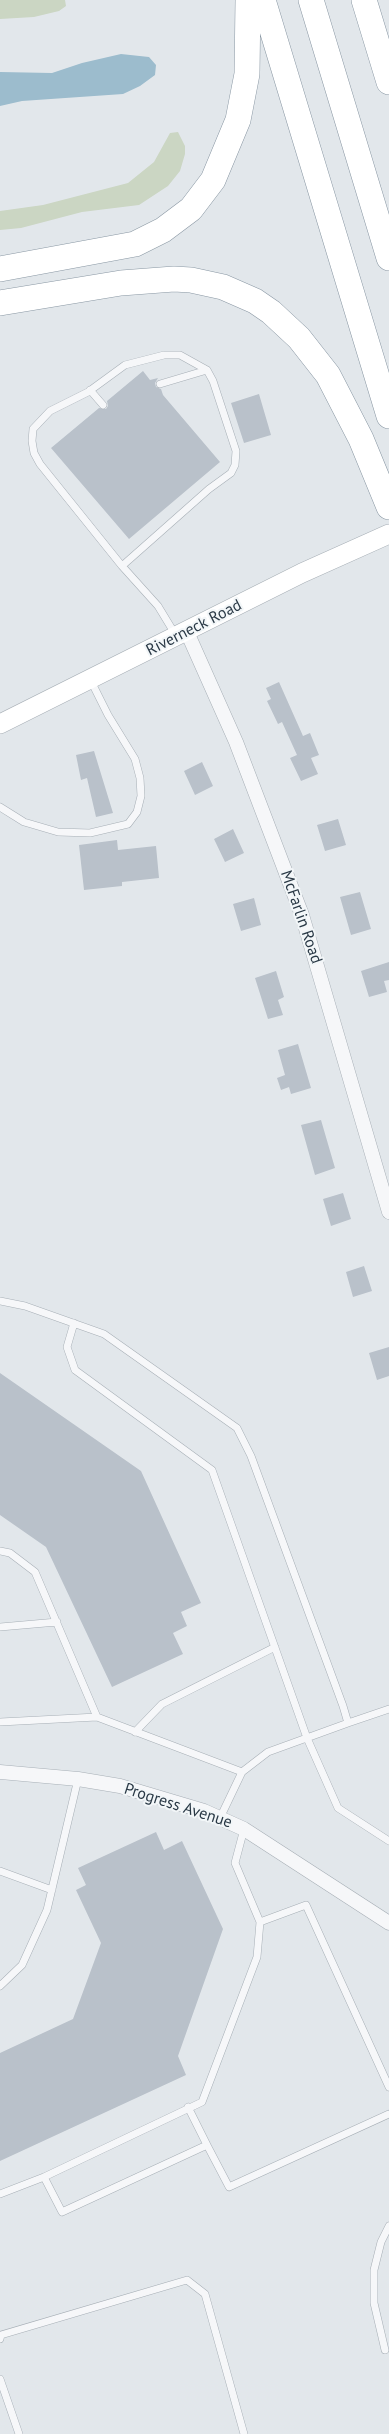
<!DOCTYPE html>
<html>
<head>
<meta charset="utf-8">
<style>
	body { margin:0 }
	canvas { display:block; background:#e2e7eb }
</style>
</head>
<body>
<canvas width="389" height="2434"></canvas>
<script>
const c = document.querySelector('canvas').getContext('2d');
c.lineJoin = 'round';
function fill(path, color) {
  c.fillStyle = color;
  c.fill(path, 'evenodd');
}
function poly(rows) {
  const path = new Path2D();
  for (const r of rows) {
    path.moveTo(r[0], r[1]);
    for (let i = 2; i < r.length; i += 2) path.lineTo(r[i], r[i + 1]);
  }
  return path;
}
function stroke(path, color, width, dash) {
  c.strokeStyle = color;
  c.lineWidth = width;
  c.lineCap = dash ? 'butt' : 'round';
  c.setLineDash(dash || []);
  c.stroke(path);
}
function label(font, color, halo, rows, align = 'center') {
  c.font = font + ' "PT Sans",sans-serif';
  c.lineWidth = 4;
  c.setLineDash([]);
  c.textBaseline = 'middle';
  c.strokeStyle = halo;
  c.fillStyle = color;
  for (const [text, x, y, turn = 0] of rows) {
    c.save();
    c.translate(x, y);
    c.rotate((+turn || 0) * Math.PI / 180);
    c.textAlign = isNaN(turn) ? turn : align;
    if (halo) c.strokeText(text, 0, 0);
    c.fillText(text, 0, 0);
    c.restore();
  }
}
fill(poly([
	[0,0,65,0,66,6,59,11,34,17,0,19],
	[178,132,185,146,185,154,180,171,168,186,139,205,82,212,21,228,0,230,0,211,43,205,128,183,154,162,170,133]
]), '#cbd6c3');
fill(poly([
	[121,54,149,57,156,65,155,75,140,86,123,94,22,101,0,106,0,72,52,73,82,63]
]), '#9cbccd');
fill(poly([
	[143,371,150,380,158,378,155,383,156,387,161,389,163,395,220,462,129,539,51,448,99,408,106,409,108,406,107,401],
	[259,394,271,435,244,443,231,403],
	[279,682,303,736,310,733,319,755,311,758,318,774,301,781,290,758,297,755,282,722,278,724,267,701,271,699,266,688],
	[94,751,113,813,96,817,87,778,81,780,76,755],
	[202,762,213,786,195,795,184,771],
	[338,819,346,845,325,851,317,825],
	[233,829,244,853,225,862,214,839],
	[117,840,118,850,156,846,159,878,122,882,122,886,84,890,79,845],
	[360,892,371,929,351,935,340,897],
	[254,898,261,925,241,931,233,904],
	[389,962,389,980,384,981,387,992,369,997,361,971],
	[276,971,284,997,278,1000,283,1015,268,1019,255,978],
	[298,1044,311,1088,291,1094,289,1087,281,1090,277,1078,285,1075,278,1050],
	[321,1120,335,1168,315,1175,301,1125],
	[343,1193,351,1219,331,1226,323,1199],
	[364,1266,372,1291,353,1297,346,1272],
	[389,1347,389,1376,377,1380,369,1353],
	[0,1373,141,1471,201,1603,181,1612,187,1626,173,1633,183,1654,112,1687,46,1547,0,1515],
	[156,1832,164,1850,182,1841,223,1929,178,2056,186,2075,0,2161,0,2053,73,2019,101,1943,76,1890,86,1885,78,1868]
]), '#b9c1ca');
const service = poly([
	[160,384,207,370],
	[90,390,103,405],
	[122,566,209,489,231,473,235,465,236,451,213,381,207,370,180,355,164,355,125,365,88,392,50,411,33,429,32,441,34,453,40,464,122,566,158,606,175,634],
	[0,807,24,822,58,832,90,833,128,824,137,812,141,796,140,778,135,759,108,715,91,681],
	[0,1301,25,1306,104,1334,237,1428,251,1456,343,1706,348,1723,268,1752,242,1772,220,1818],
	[74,1323,67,1347,75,1370,212,1470,307,1738,338,1808,389,1841],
	[0,1551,10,1553,35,1572,97,1717],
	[0,1627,57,1622],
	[0,1722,97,1717,242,1772],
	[348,1723,389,1709],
	[135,1732,162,1704,275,1647],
	[244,1829,235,1863,260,1922,306,1905,389,2087],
	[0,1871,52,1890],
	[0,1986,22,1965,47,1910,78,1779],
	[188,2107,207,2145],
	[44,2177,202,2102,257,1957,260,1922],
	[0,2194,44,2177,62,2212,207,2145,229,2187,389,2114],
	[0,2339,1,2335,187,2280,205,2294,244,2434],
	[385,2350,374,2303,374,2270,381,2242,389,2226],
	[0,2379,19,2434]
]);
const minor = poly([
	[187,632,236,742,302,915,389,1212],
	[0,1772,78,1779,120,1786,204,1811,244,1829,389,1923]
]);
const secondary = poly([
	[0,724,302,573,389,534]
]);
const motorway = poly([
	[263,0,389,416],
	[311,0,389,258],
	[364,0,389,82],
	[0,269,135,244,163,230,191,209,213,180,238,120,247,74,248,0],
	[0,303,121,283,174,279,191,280,223,287,255,301,271,312,299,338,328,375,361,439,389,507]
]);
stroke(service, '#a7afb6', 8);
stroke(minor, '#a7afb6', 15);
stroke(secondary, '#a7afb6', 20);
stroke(motorway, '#8997a3', 26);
stroke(service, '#f6f7f9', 7);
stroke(minor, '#f6f7f9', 14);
stroke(secondary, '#fff', 19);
stroke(motorway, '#fff', 25);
label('16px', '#293845', '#f2f6f8', [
	["Riverneck Road",194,628,-27],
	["McFarlin Road",301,917,71],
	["Progress Avenue",178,1806,18]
]);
</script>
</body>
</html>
